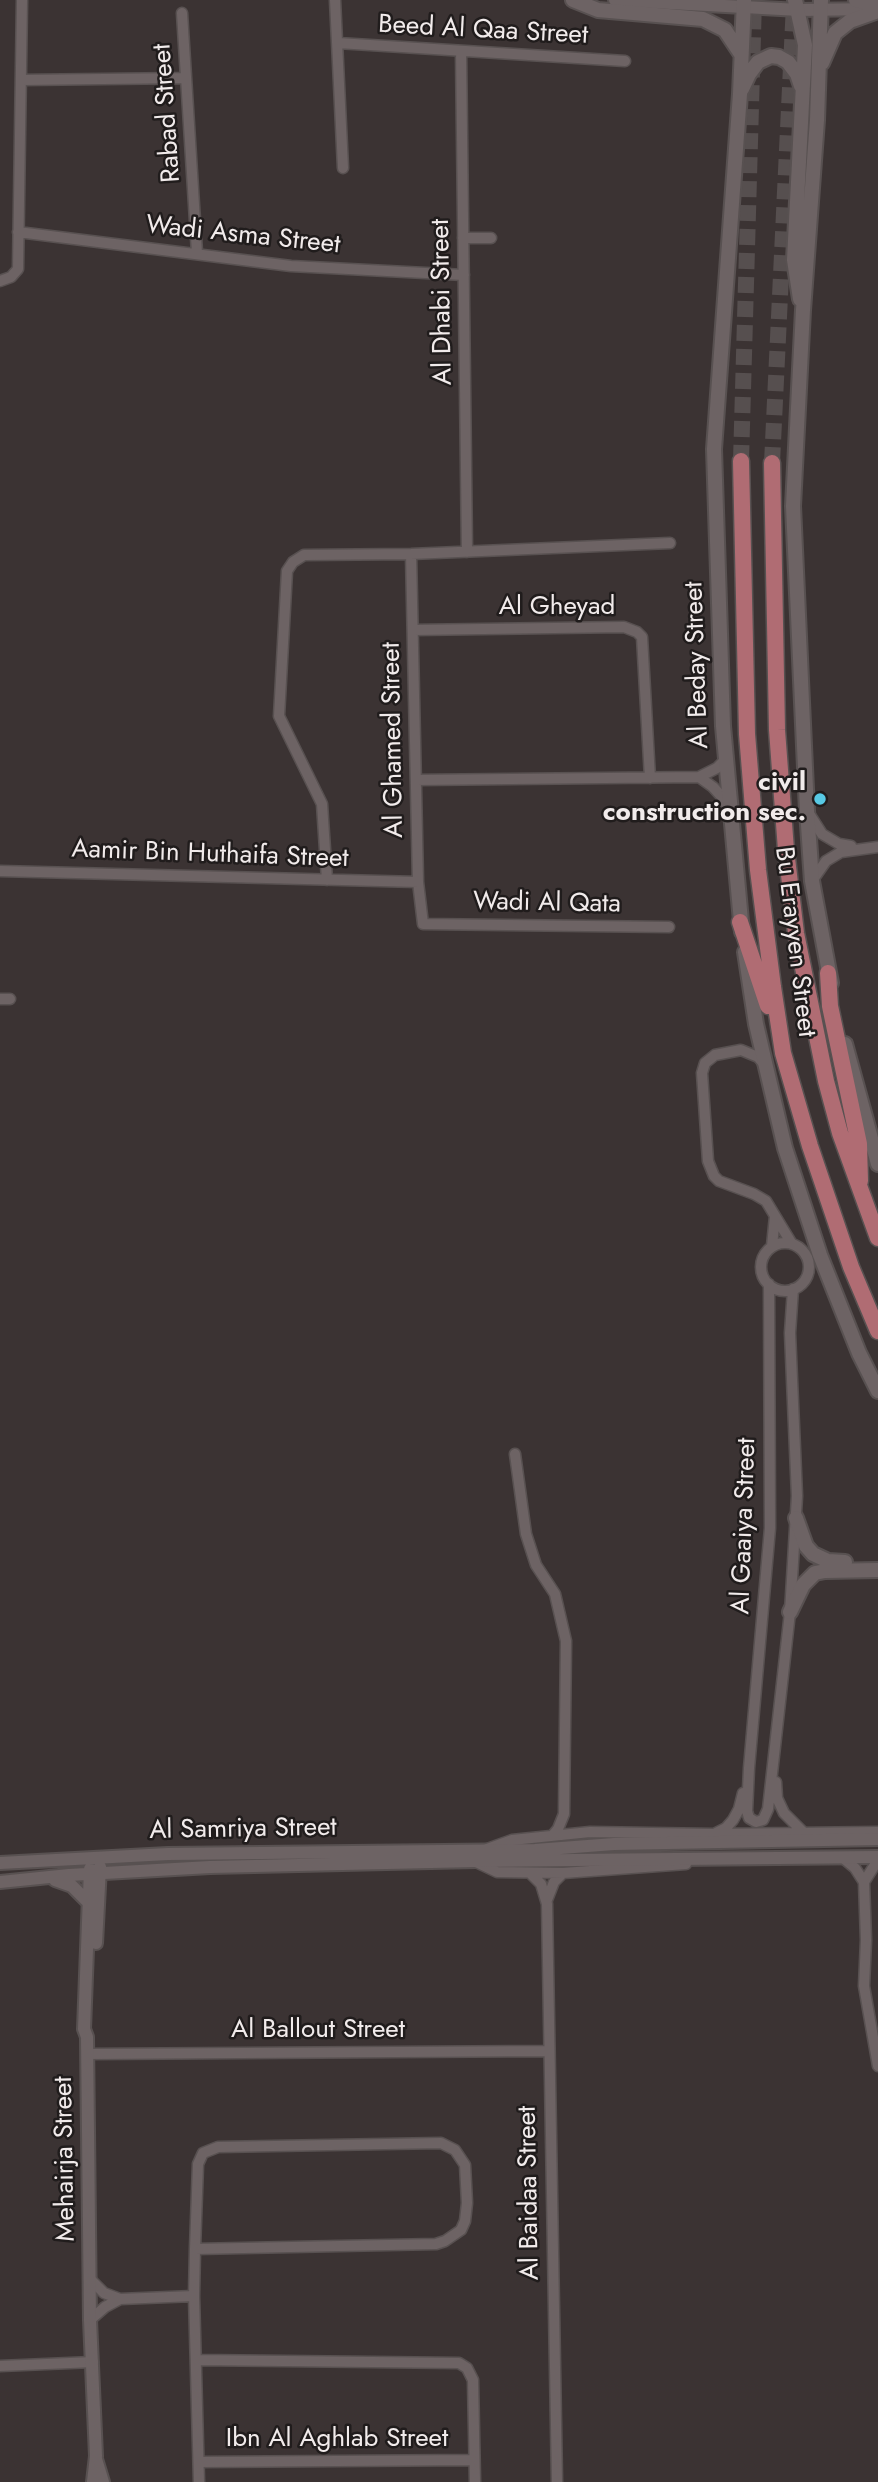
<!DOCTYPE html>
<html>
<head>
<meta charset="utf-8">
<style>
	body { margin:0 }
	canvas { display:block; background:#3b3333 }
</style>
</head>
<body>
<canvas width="878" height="2482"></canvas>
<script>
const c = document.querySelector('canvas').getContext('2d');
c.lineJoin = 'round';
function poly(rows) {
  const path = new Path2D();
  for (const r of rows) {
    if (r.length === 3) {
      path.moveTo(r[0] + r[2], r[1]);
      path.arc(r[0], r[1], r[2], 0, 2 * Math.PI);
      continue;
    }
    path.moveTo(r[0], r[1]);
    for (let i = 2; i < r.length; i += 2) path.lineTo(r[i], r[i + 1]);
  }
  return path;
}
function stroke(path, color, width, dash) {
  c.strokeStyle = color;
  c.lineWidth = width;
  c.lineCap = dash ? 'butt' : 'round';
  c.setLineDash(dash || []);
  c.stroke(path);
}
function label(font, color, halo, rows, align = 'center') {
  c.font = font + ' Jost,sans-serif';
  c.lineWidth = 5;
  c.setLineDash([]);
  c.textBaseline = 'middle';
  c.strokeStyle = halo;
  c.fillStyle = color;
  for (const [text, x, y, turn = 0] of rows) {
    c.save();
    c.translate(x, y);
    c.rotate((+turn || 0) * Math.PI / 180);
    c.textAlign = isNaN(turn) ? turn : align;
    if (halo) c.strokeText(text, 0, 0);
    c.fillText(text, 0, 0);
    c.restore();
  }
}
stroke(poly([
	[741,461,754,0],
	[772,463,794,4]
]), '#564f4f', 16, [16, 8]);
const minor = poly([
	[335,0,343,168],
	[182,13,197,253],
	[338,43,625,61],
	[461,51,467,552],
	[21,80,186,78],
	[18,232,291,266,464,275],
	[463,238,491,238],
	[0,281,11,277,18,269,22,0],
	[411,554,418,882,423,924,669,927],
	[413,630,624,627,637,632,642,637,650,778],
	[699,777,713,787,724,799,728,810],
	[416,780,699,777,717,768,726,759],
	[808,812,822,834,839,844,851,846],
	[0,871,418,882],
	[327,880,322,804,279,716,287,571,293,562,304,555,411,554,670,543],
	[812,881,826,861,841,852,878,847],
	[0,999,10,999],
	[765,1065,758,1057,741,1050,715,1055,705,1063,702,1073,708,1161,714,1176,719,1181,754,1194,766,1201,792,1244],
	[785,1267,24],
	[772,1246,775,1216],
	[769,1284,770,1528,749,1768,747,1811,749,1818,756,1822,763,1820,768,1809,790,1612,797,1496,790,1333,793,1289],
	[515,1454,526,1534,536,1565,555,1594,566,1641,564,1814,558,1829,552,1836],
	[776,1782,777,1798,784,1813,803,1832],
	[716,1833,726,1828,733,1820,739,1809,743,1793],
	[487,1849,512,1840,590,1832,713,1834,878,1832],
	[843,1858,855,1868,864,1882,866,1940,864,1986,878,2066],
	[476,1862,497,1872,563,1873,686,1864],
	[530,1873,541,1884,547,1904,557,2482],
	[864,1882,878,1860],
	[547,1900,554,1882,563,1873],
	[87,2054,549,2051],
	[195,2249,436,2244,445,2241,461,2230,465,2221,467,2203,465,2165,455,2150,441,2143,218,2147,203,2153,198,2164,195,2249,194,2296,199,2482],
	[91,2280,104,2293,120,2299,194,2296],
	[90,2320,105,2307,120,2299],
	[197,2360,459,2363,467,2368,473,2380,475,2482],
	[0,2366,93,2362],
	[199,2462,474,2460]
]);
const tertiary = poly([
	[615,0,799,10,877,9],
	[0,1863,168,1854,535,1850,614,1844,878,1839],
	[90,1869,84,2029,87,2037,90,2320,96,2456,93,2482],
	[55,1880,72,1886,89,1903],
	[0,1882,69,1875,210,1867,475,1861,878,1857],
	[96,1943,100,1867],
	[96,2459,103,2482]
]);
const secondary = poly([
	[573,0,598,10,703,19,725,30,741,54],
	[795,0,805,45,794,260,800,299],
	[821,0,817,120,803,310,793,506,807,811,812,881,831,983],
	[856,0,878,6],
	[822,63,835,33,850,21,878,11],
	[742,89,749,74,758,62,771,56,779,57,788,62,797,74,801,86],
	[742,932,723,726,714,449,740,94,744,0],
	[745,952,756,1024,785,1148,820,1255,859,1353,878,1391],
	[845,1044,878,1164],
	[796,1518,806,1546,813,1554,828,1561,845,1562],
	[790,1612,803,1585,815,1573,825,1571,878,1570]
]);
const trunk = poly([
	[741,461,747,734,758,870,773,987,783,1053,810,1146,851,1267,878,1331],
	[772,463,777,730,786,850,796,933,826,1081,840,1133,878,1238],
	[740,922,768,1006],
	[828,973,830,1006,859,1144,860,1181]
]);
stroke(minor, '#585151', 13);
stroke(tertiary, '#585151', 16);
stroke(secondary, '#585151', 18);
stroke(trunk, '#585151', 19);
stroke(minor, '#6d6364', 10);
stroke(tertiary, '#6d6364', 12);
stroke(secondary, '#6d6364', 14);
stroke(trunk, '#b06c73', 16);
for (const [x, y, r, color] of [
	[820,799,7,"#58c9e4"]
]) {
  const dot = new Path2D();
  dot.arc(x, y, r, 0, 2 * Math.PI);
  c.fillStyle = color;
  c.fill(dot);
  stroke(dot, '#201c1c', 2.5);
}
label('26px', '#f1ebeb', '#201c1c', [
	["Beed Al Qaa Street",483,31,3],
	["Rabad Street",168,113,-94],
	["Wadi Asma Street",243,236,6],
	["Al Dhabi Street",443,302,-91],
	["Al Gheyad",557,608],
	["Al Beday Street",698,665,-92],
	["Al Ghamed Street",394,740,-91],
	["Aamir Bin Huthaifa Street",210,855,2],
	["Wadi Al Qata",547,904,1],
	["Bu Erayyen Street",794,942,83],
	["Al Gaaiya Street",745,1526,-88],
	["Al Samriya Street",243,1830,-1],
	["Al Ballout Street",318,2031],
	["Mehairja Street",66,2159,-91],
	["Al Baidaa Street",530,2193,-91],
	["Ibn Al Aghlab Street",337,2440]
]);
label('bold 26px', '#f1ebeb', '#201c1c', [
	["civil",806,784],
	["construction sec.",806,814]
], 'right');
</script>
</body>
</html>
